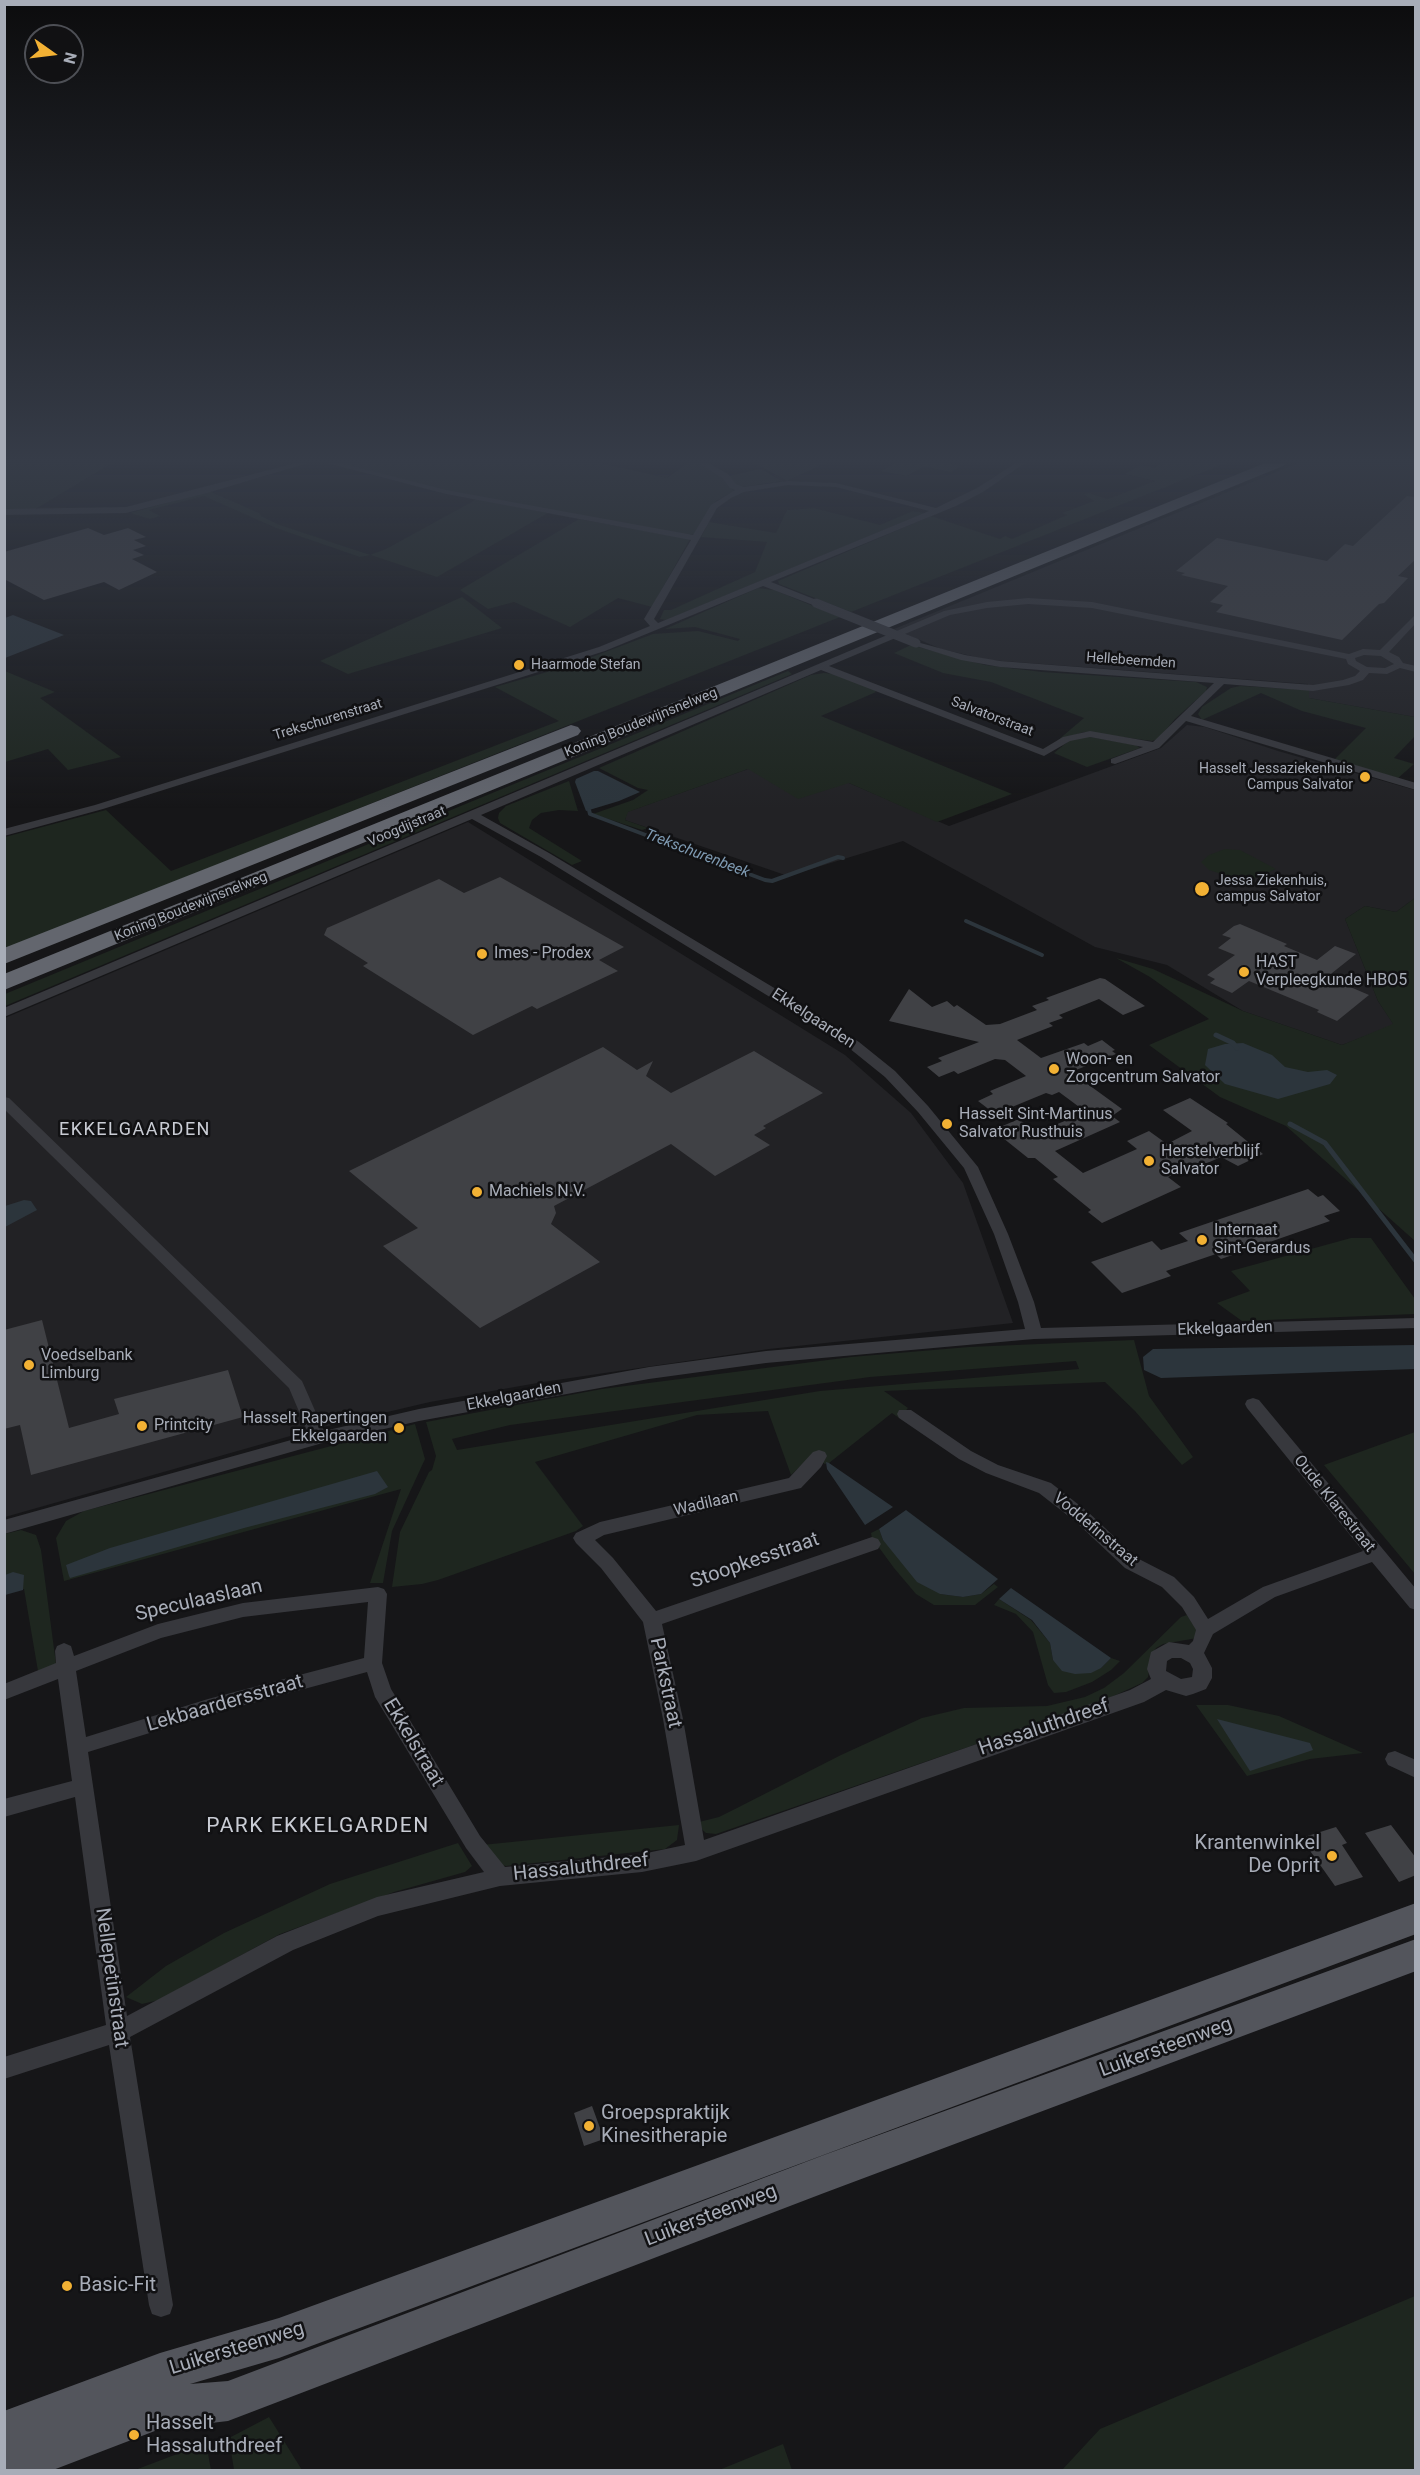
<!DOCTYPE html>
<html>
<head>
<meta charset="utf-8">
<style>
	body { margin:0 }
	#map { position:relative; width:1420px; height:2475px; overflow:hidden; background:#161618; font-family:Roboto,sans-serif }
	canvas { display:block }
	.frame { position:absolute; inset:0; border:6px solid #a8adb8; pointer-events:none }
	.north { position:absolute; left:24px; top:24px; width:60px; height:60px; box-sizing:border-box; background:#111113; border:2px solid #4d4f55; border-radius:50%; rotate:104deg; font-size:16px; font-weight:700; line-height:24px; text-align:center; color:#a8adb8 }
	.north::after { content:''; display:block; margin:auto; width:21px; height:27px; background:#f2b134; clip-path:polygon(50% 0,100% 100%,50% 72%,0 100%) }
</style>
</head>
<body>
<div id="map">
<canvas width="1420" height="2475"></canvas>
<div class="frame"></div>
<div class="north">N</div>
</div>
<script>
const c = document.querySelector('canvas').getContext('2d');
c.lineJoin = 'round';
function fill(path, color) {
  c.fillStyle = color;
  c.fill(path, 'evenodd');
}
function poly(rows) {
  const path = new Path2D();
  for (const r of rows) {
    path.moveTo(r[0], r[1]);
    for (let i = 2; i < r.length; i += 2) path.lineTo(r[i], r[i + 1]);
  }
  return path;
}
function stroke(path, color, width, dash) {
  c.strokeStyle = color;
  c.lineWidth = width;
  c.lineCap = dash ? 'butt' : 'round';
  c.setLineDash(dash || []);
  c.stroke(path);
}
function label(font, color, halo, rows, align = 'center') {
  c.font = font + ' Roboto,sans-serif';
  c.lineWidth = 5;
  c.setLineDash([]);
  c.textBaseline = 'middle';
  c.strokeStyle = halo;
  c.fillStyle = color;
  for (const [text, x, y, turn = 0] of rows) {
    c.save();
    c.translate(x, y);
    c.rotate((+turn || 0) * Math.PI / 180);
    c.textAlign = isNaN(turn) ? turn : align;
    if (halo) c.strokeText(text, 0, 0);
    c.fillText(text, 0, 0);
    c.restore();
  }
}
fill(poly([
	[1298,463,1415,463,1415,717,1309,698,1308,684,989,660,941,649,894,629],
	[1187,725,1205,727,1278,751,1415,790,1415,898,1396,912,1365,906,1345,919,1378,1001,1394,1025,1342,1045,1243,1011,1167,965,1095,947,903,841,788,876,625,820,627,812,748,769,849,783,949,826,1161,748],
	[468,822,845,1055,911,1113,963,1183,1013,1323,769,1349,543,1382,430,1402,315,1429,5,1517,5,1018]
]), '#222225');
fill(poly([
	[4,463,112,463,34,510,5,510],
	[337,463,599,463,667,478,688,463,700,463,717,473,734,491,716,501,694,534,689,535,442,490],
	[755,463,825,463,787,481],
	[896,463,946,463,960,466,951,472,924,466,907,476,881,471],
	[1163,463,1226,463,851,612,779,584,778,581,931,516,1000,539,1005,536,1012,539,1067,515,1062,513,1094,501,1083,494,1089,493,1108,499,1155,481,1125,474,1141,465,1154,468],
	[761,469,782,481,742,487,737,486,729,476],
	[209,491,259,513,261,516,277,524,370,555,386,549,477,499,548,513,437,577,371,555,360,557,276,528,204,496,149,510,160,516,150,519,130,513],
	[814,508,880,525,913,511,925,513,666,620,660,619,664,610,671,610,755,572,767,542,701,537,709,522,776,533,787,510],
	[579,519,690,539,652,607,618,598,570,627,514,602,488,609,460,590],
	[758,588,774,590,840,617,5,949,5,837,106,810,171,871,559,721,495,687,568,666,653,634,698,631,738,641,740,639,695,627,665,629],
	[462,597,502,628,348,674,320,661],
	[911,645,985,665,1042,672,1196,682,1207,687,1206,691,1175,719,1158,739,1152,741,1084,732,1057,741,1084,718,991,682,943,673,894,653],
	[5,671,55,692,40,698,121,757,68,770,48,749,5,762],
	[788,671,792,674,5,1006,5,994],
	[824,673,834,674,874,689,876,692,821,716,1012,794,937,822,849,783,798,799,748,769,628,812,625,820,648,828,642,830,593,814,633,800,648,790,638,788,599,768,811,675],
	[1240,686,1309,690,1309,698,1415,717,1415,736,1394,758,1414,764,1398,778,1334,760,1366,728,1302,711,1261,693,1202,720,1198,714,1202,707,1231,688],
	[1085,736,1136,745,1140,748,1087,767,1054,753,1071,739],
	[569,781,578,811,559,810,541,813,532,820,529,828,582,861,572,865,500,823,498,818,499,813,506,806],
	[1225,849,1240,850,1276,869,1246,882,1209,870,1201,862,1209,855],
	[1415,898,1415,1241,1286,1126,1220,1097,1149,1045,1209,1019,1150,977,1116,958,1153,969,1243,1011,1342,1045,1393,1024,1378,1001,1345,919,1365,906,1396,912],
	[1351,1238,1371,1238,1415,1299,1415,1314,1242,1321,1217,1303,1250,1291,1231,1271],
	[1134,1340,1149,1396,1193,1457,1182,1465,1135,1411,1105,1382,884,1391,908,1408,899,1418,892,1413,829,1463,825,1464,811,1456,791,1475,768,1411,697,1415,535,1462,583,1526,576,1531,438,1580,422,1584,392,1587,400,1532,429,1472,432,1470,436,1456,426,1422,602,1389,851,1357,969,1347],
	[1076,1361,1079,1369,820,1391,457,1450,452,1439,510,1425,870,1377],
	[415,1424,425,1459,392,1531,383,1583,370,1583,401,1489,64,1581,56,1538,66,1521,84,1511],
	[1415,1432,1416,1432,1415,1574,1324,1465],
	[879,1529,883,1540,940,1594,963,1597,981,1594,994,1584,998,1587,975,1605,934,1605,916,1594,894,1568,872,1538,871,1533],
	[21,1530,36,1535,41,1550,56,1664,38,1671,24,1589,5,1594,5,1534],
	[999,1599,1031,1620,1050,1643,1053,1660,1101,1668,1111,1658,1120,1661,1111,1670,1092,1682,1066,1692,1054,1693,1048,1685,1033,1632,1016,1614,994,1605],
	[1187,1615,1198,1632,1197,1638,1163,1644,1156,1648,1152,1654,1148,1677,1142,1683,1107,1699,716,1834,706,1833,695,1823,719,1817,737,1808,841,1755,922,1718,964,1708,1047,1706,1085,1697,1104,1688,1124,1673,1181,1617],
	[1196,1705,1228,1705,1279,1716,1363,1753,1310,1759,1247,1776],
	[679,1825,677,1840,665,1849,506,1866,498,1864,482,1845],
	[458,1843,472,1866,465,1872,394,1892,280,1934,159,2000,142,2004,126,1997,166,1966,224,1933,330,1884],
	[1415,2296,1415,2470,1062,2470,1100,2429],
	[269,2417,302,2470,234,2470,229,2438],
	[206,2443,211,2470,135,2470],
	[783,2444,792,2470,719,2470]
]), '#1e261f');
fill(poly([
	[13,615,64,635,5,658,5,618],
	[594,771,598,771,640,792,619,801,586,811,575,782,576,779],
	[1243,1043,1272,1055,1285,1067,1308,1072,1327,1070,1337,1075,1330,1084,1278,1099,1225,1084,1205,1065,1208,1049,1225,1044],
	[24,1200,31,1201,37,1210,5,1227,5,1206],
	[1415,1345,1415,1369,1161,1378,1144,1370,1143,1357,1153,1349],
	[826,1462,829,1463,893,1507,865,1525,827,1469],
	[377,1471,388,1487,375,1494,244,1528,70,1578,69,1576,66,1565,110,1548],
	[906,1510,998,1579,981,1594,963,1597,940,1594,917,1582,883,1540,879,1529],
	[13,1572,24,1575,23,1590,5,1595,5,1575],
	[1011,1588,1111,1658,1101,1668,1091,1673,1075,1674,1062,1671,1053,1660,1050,1643,1032,1620,999,1599],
	[1217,1719,1310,1743,1313,1750,1250,1771]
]), '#2c353c');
stroke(poly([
	[589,810,590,814,765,880,772,881,838,857,843,858],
	[966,921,1042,955]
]), '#2c353c', 4);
stroke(poly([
	[1216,1035,1233,1043,1237,1048],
	[1290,1124,1325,1143,1416,1261]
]), '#2c353c', 5);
fill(poly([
	[1407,496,1416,497,1416,559,1398,576,1408,578,1384,603,1379,604,1342,640,1216,612,1223,605,1210,602,1228,586,1181,575,1185,573,1176,571,1217,538,1327,561,1345,544,1353,546],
	[88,528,104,535,128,528,146,537,134,540,146,546,133,550,144,555,132,559,157,572,119,590,104,582,44,600,4,579,4,552],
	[500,877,624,947,599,960,618,971,537,1009,532,1006,473,1035,363,966,368,963,324,935,327,928,439,879,464,893],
	[1240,924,1287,944,1284,946,1317,960,1335,946,1356,954,1327,977,1369,995,1337,1021,1317,1012,1319,1010,1249,981,1232,993,1210,983,1215,979,1207,975,1235,955,1218,948,1231,938,1222,935,1234,926],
	[1100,978,1105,979,1145,1006,1123,1015,1099,999,1059,1015,1063,1018,1049,1023,1053,1026,1017,1040,1041,1058,1084,1043,1088,1046,1102,1040,1115,1050,1112,1051,1116,1054,1071,1072,1122,1109,1112,1116,1120,1122,1055,1151,1083,1173,1137,1149,1127,1141,1149,1131,1167,1144,1192,1131,1163,1110,1190,1098,1228,1123,1226,1124,1263,1154,1238,1166,1221,1157,1205,1164,1202,1162,1195,1164,1168,1177,1181,1187,1102,1223,1088,1212,1091,1210,1053,1179,1058,1177,1035,1158,1028,1158,993,1130,1019,1119,1036,1133,1086,1112,1059,1092,1052,1095,1046,1093,995,1114,978,1101,993,1094,990,1091,1026,1076,1005,1060,995,1059,958,1074,954,1071,939,1077,927,1067,942,1061,938,1058,979,1042,889,1021,909,989,932,1007,947,1001,954,1007,957,1005,986,1025,1000,1024,1037,1010,1032,1006,1049,1000,1046,998],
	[603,1047,637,1070,653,1061,646,1076,671,1093,754,1051,823,1093,763,1126,766,1128,754,1135,770,1145,715,1176,671,1144,554,1206,556,1213,551,1224,600,1262,480,1328,383,1246,418,1228,349,1171],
	[1308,1189,1318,1197,1323,1195,1340,1211,1324,1216,1330,1221,1221,1259,1216,1254,1166,1271,1171,1276,1122,1293,1091,1262,1152,1241,1161,1250,1188,1241,1179,1233],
	[42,1320,69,1428,119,1414,114,1399,228,1370,243,1417,31,1475,20,1425,4,1429,4,1330],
	[1391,1825,1416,1858,1416,1875,1399,1882,1365,1833],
	[1336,1827,1347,1843,1342,1845,1363,1877,1335,1886,1301,1838],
	[592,2106,604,2139,584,2146,574,2113]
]), '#404145');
fill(poly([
	[296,463,308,463,207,493,126,513,4,515,4,509,126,507,296,463],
	[327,463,340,463,446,490,693,535,711,505,735,490,730,488,722,478,699,463,708,463,728,474,736,484,743,487,788,481,836,483,936,508,977,488,1016,463,1025,463,983,492,956,506,771,582,819,601,819,605,813,605,763,586,605,651,103,809,4,836,4,829,95,805,599,647,650,626,644,619,691,540,446,494,327,463],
	[788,485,836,487,929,511,658,623,654,619,717,508,731,498,744,492,788,485],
	[1028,598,1092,602,1349,654,1363,649,1380,650,1416,614,1416,623,1389,652,1399,657,1403,663,1416,666,1416,672,1400,668,1387,674,1369,673,1363,680,1349,685,1313,691,1224,684,1191,716,1416,783,1416,790,1186,721,1159,748,1115,764,1111,763,1111,759,1143,747,1090,737,1070,741,1044,756,821,670,481,815,549,853,806,1007,859,1042,895,1071,928,1106,978,1167,1008,1234,1034,1302,1041,1328,1416,1318,1416,1328,1034,1339,766,1363,649,1379,419,1421,319,1444,4,1534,4,1520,309,1435,289,1388,4,1109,4,1097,9,1098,302,1381,324,1431,419,1409,649,1367,766,1351,1025,1329,1018,1302,994,1234,964,1168,918,1112,885,1077,849,1048,796,1013,541,857,472,819,4,1017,4,1008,944,611,987,602,1028,598],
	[1028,604,1092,608,1346,659,1348,664,1360,671,1355,676,1343,680,1313,685,1000,661,965,655,913,641,913,645,961,660,1000,667,1214,683,1153,742,1090,731,1063,737,1043,749,829,666,950,615,987,608,1028,604],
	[1364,655,1381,656,1394,664,1385,668,1367,667,1356,661,1355,658,1364,655],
	[1253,1398,1259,1400,1416,1589,1416,1610,1410,1608,1372,1562,1275,1597,1213,1634,1204,1653,1212,1668,1212,1678,1206,1689,1193,1694,1186,1696,1166,1690,1144,1702,696,1861,642,1872,500,1886,378,1916,293,1950,130,2037,173,2305,170,2314,161,2317,152,2314,149,2305,109,2045,4,2079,4,2057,106,2025,75,1797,4,1817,4,1799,72,1781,58,1679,4,1700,4,1684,56,1663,55,1651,57,1646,64,1643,71,1646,74,1656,158,1624,243,1603,378,1587,384,1589,387,1594,382,1663,391,1689,480,1836,505,1867,642,1854,685,1845,663,1719,643,1622,601,1568,576,1543,573,1538,576,1533,600,1522,789,1478,813,1452,819,1450,825,1452,827,1456,821,1467,801,1488,604,1535,595,1540,613,1558,656,1611,872,1537,878,1539,881,1544,878,1549,662,1624,683,1719,704,1840,1130,1690,1151,1679,1147,1669,1151,1652,1169,1642,1189,1645,1193,1641,1196,1630,1182,1607,1162,1587,1125,1568,1076,1522,1039,1493,986,1473,959,1459,899,1418,897,1414,899,1410,911,1410,971,1451,998,1465,1051,1483,1088,1512,1137,1558,1174,1577,1194,1597,1208,1619,1263,1587,1363,1551,1247,1408,1245,1404,1247,1400,1253,1398],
	[368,1602,364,1658,208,1699,86,1737,76,1671,161,1638,243,1617,368,1602],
	[1172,1658,1181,1658,1190,1663,1193,1669,1192,1677,1181,1679,1166,1671,1167,1661,1172,1658],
	[367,1672,375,1697,466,1848,484,1872,377,1897,277,1936,127,2016,88,1752,208,1715,367,1672],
	[1395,1751,1416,1760,1416,1778,1388,1765,1385,1759,1388,1753,1395,1751]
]), '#37383d');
fill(poly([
	[1416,1903,1416,1934,279,2358,190,2384,228,2381,824,2155,1416,1939,1416,1971,824,2193,228,2421,160,2429,53,2470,4,2470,4,2411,160,2353,279,2318,1416,1903]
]), '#53555c');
fill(poly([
	[1265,463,1286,463,1283,466,4,990,4,974,1265,463],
	[571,725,578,727,581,731,578,735,4,964,4,948,571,725]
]), '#63666e');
stroke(poly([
	[816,603,916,643]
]), '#37383d', 9);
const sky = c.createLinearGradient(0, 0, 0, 809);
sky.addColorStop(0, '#0c0c0d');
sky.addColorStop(0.57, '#363c48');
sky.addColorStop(1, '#363c4800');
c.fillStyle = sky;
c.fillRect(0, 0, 1420, 809);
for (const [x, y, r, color] of [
	[519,665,6,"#f2b134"],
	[1365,777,6,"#f2b134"],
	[1202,889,8,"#f2b134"],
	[482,954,6,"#f2b134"],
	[1244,972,6,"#f2b134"],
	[1054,1069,6,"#f2b134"],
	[947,1124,6,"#f2b134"],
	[1149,1161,6,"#f2b134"],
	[477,1192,6,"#f2b134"],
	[1202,1240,6,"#f2b134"],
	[29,1365,6,"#f2b134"],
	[142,1426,6,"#f2b134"],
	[399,1428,6,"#f2b134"],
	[1332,1856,6,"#f2b134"],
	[589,2126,6,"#f2b134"],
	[67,2286,6,"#f2b134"],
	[134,2435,6,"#f2b134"]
]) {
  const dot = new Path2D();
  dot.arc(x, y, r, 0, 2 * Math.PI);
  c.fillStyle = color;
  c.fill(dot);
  stroke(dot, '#111113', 2);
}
label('14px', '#a8adb8', '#111113', [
	["Hellebeemden",1131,661,4],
	["Salvatorstraat",992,717,21],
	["Trekschurenstraat",328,720,-17],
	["Koning Boudewijnsnelweg",641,723,-22],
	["Voogdijstraat",407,827,-23],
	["Koning Boudewijnsnelweg",191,907,-22]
]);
label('14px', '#a8adb8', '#111113', [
	["Haarmode Stefan",531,665],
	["Hasselt Jessaziekenhuis",1353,769,"right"],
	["Campus Salvator",1353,785,"right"],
	["Jessa Ziekenhuis,",1216,881],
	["campus Salvator",1216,897]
], 'left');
label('italic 15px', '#7f9bb3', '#111113', [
	["Trekschurenbeek",697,854,21]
]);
label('16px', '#a8adb8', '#111113', [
	["Imes - Prodex",494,954],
	["HAST",1256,963],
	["Verpleegkunde HBO5",1256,981],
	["Woon- en",1066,1060],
	["Zorgcentrum Salvator",1066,1078],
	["Hasselt Sint-Martinus",959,1115],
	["Salvator Rusthuis",959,1133],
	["Herstelverblijf",1161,1152],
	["Salvator",1161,1170],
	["Machiels N.V.",489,1192],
	["Internaat",1214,1231],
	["Sint-Gerardus",1214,1249],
	["Voedselbank",41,1356],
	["Limburg",41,1374],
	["Hasselt Rapertingen",387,1419,"right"],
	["Ekkelgaarden",387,1437,"right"],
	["Printcity",154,1426]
], 'left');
label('16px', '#a8adb8', '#111113', [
	["Ekkelgaarden",813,1019,33],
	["Ekkelgaarden",1225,1329,-2],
	["Ekkelgaarden",514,1397,-11],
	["Wadilaan",706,1504,-13],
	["Oude Klarestraat",1334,1504,51],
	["Voddefinstraat",1095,1530,40]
]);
c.letterSpacing = '1.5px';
label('18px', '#c9ccd4', '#111113', [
	["EKKELGAARDEN",135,1130]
]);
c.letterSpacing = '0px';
label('20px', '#a8adb8', '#111113', [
	["Stoopkesstraat",755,1561,-19],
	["Speculaaslaan",199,1601,-13],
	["Parkstraat",665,1683,78],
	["Lekbaardersstraat",225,1704,-16],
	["Hassaluthdreef",1044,1728,-19],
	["Ekkelstraat",413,1743,59],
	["Hassaluthdreef",581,1868,-6],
	["Nellepetinstraat",111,1978,82],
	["Luikersteenweg",1166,2048,-20],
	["Luikersteenweg",711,2216,-21],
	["Luikersteenweg",237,2349,-17]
]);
label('20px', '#a8adb8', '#111113', [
	["Krantenwinkel",1320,1844,"right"],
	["De Oprit",1320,1867,"right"],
	["Groepspraktijk",601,2114],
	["Kinesitherapie",601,2137],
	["Basic-Fit",79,2286],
	["Hasselt",146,2424],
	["Hassaluthdreef",146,2447]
], 'left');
c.letterSpacing = '1.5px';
label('21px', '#c9ccd4', '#111113', [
	["PARK EKKELGARDEN",318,1827]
]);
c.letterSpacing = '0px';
</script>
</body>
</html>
